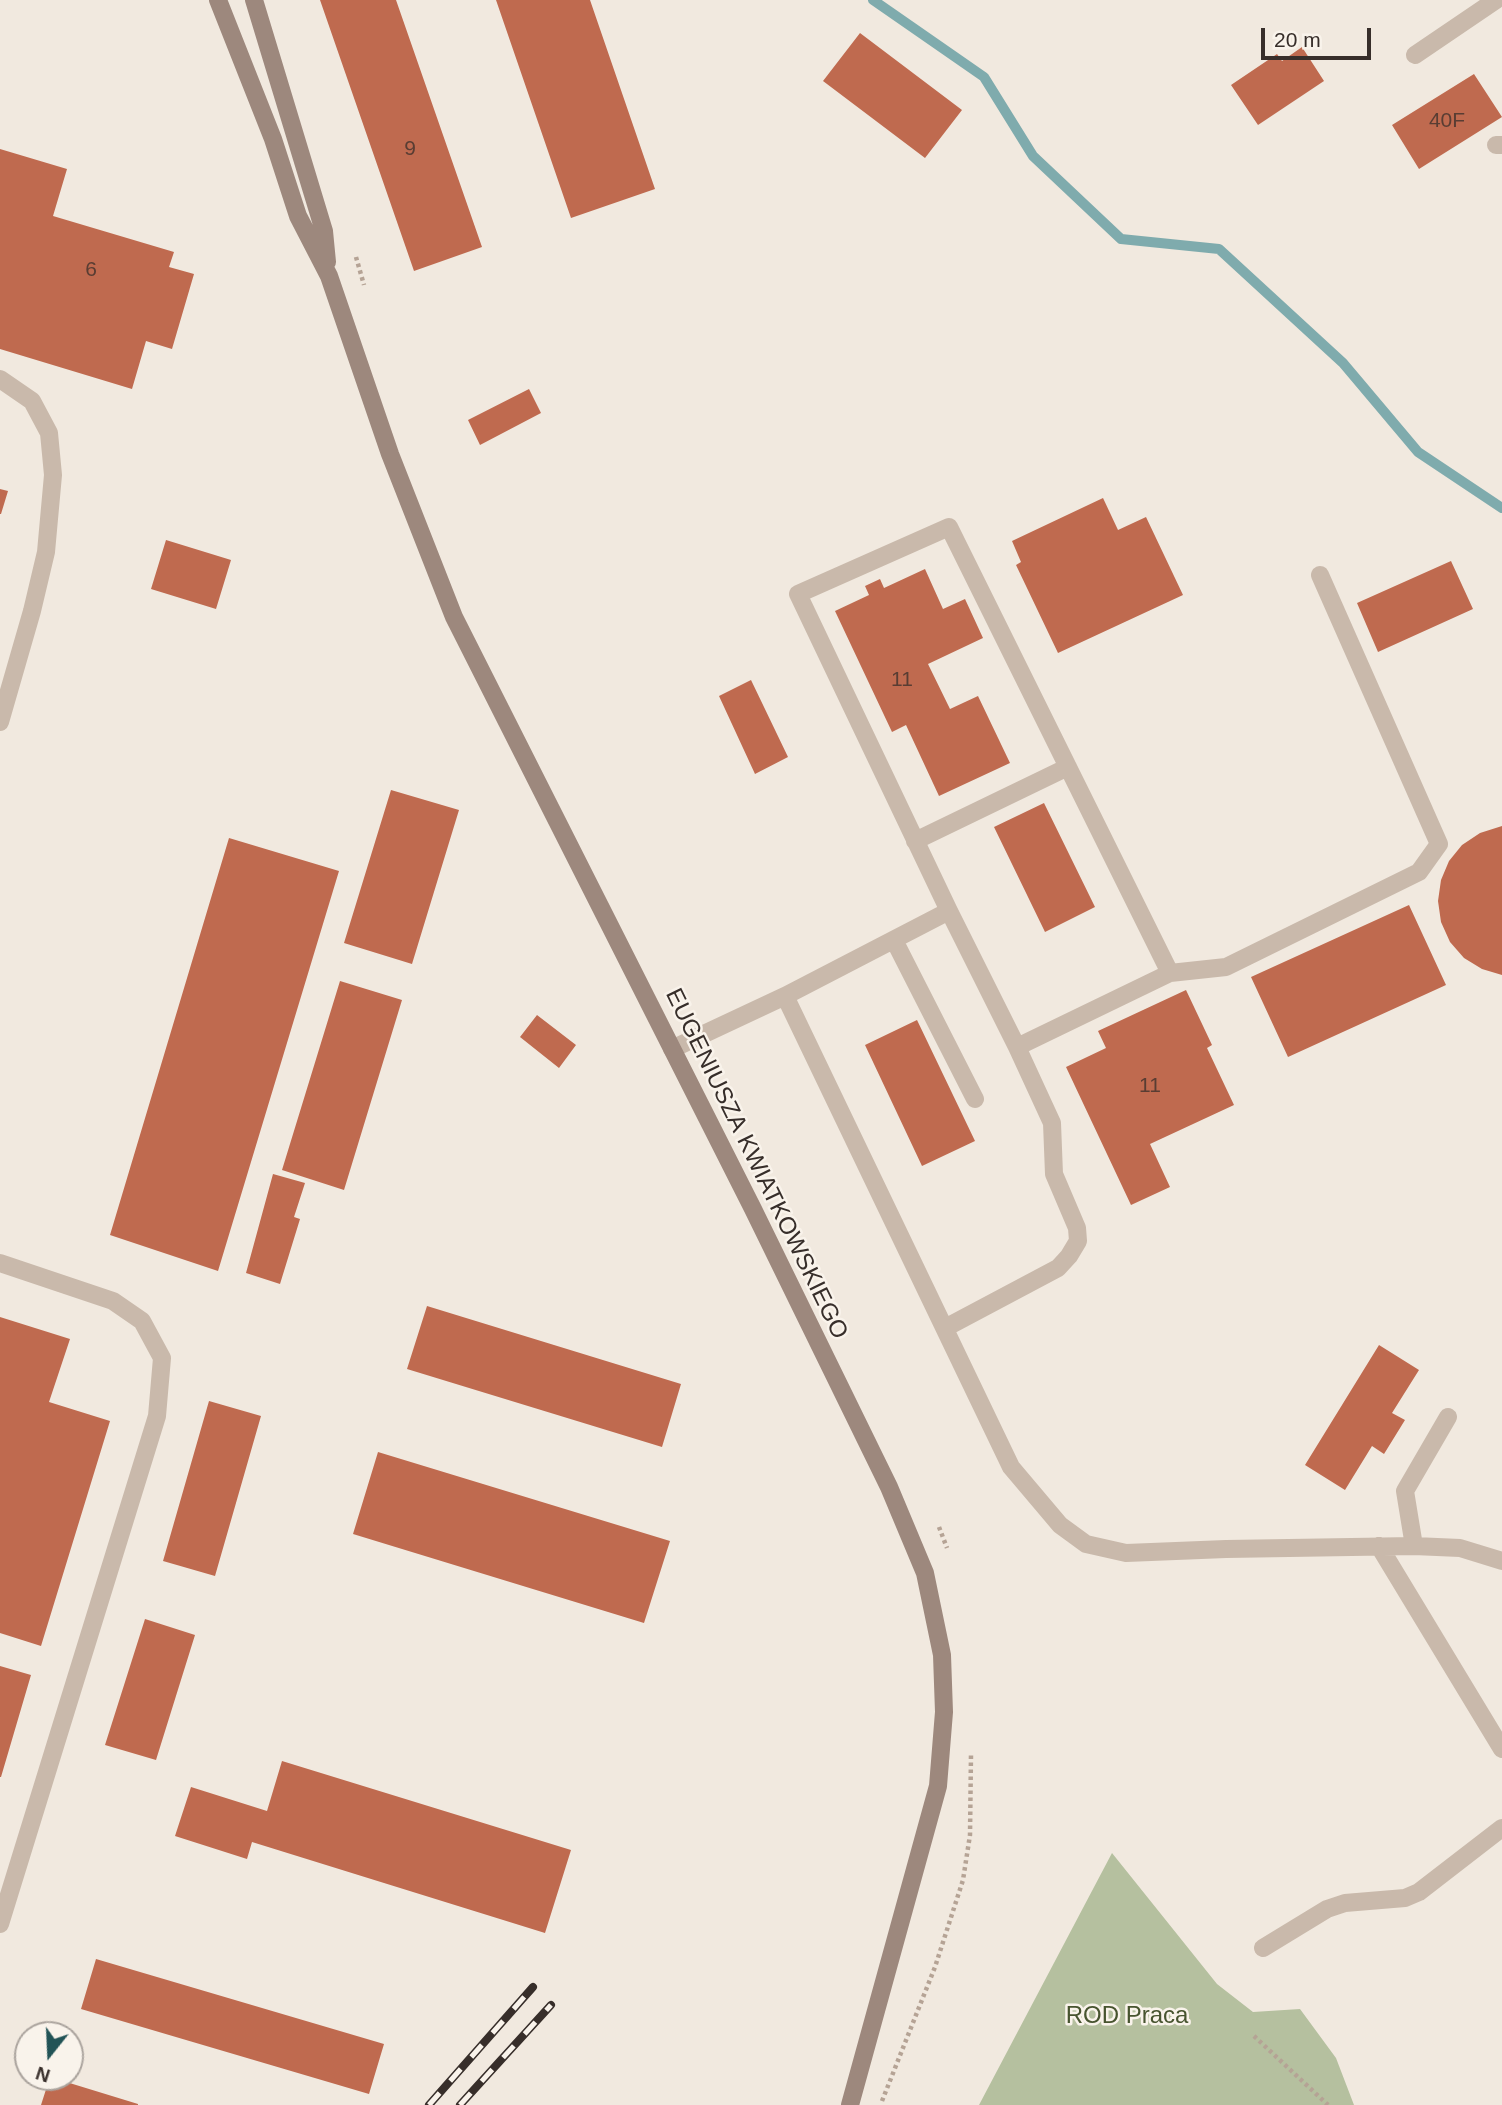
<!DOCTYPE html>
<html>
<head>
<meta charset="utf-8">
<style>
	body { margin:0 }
	#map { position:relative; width:1502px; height:2105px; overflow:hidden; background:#f1e9df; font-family:Arial,sans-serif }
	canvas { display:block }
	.north { position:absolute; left:14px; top:2021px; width:70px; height:70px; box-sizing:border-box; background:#f9f3eb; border:2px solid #aba49e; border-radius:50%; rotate:198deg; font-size:19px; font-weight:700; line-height:28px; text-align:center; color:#372e2a }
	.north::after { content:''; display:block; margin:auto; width:24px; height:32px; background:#225356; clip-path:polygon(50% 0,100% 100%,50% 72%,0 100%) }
	.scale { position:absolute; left:1261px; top:28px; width:110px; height:32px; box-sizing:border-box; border:4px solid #372e2a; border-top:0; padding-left:9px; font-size:21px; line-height:24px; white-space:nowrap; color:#372e2a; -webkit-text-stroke:5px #f9f3eb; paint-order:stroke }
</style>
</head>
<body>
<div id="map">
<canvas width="1502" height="2105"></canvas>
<div class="north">N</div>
<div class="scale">20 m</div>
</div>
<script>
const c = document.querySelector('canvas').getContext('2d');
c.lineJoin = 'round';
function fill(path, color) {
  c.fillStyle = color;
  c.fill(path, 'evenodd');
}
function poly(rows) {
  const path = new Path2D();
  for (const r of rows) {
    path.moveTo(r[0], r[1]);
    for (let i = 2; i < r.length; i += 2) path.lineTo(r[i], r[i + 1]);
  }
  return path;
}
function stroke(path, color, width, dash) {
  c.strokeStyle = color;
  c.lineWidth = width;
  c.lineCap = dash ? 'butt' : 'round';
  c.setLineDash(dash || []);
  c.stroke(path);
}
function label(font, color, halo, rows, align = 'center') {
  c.font = font + ' Arial,sans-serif';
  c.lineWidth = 5;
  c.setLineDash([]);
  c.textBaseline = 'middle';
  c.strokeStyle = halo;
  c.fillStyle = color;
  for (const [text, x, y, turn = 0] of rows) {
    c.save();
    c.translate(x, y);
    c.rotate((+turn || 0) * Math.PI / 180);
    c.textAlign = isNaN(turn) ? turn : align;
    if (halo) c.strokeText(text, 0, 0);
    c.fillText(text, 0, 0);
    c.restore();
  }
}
fill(poly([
	[1112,1853,1217,1984,1253,2012,1300,2009,1336,2058,1354,2105,979,2105]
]), '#b5c09f');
stroke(poly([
	[873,0,984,77,1033,156,1121,239,1219,249,1343,363,1418,452,1502,508]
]), '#7fabad', 10);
fill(poly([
	[320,0,396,0,482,247,414,271],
	[496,0,590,0,655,189,571,218],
	[860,33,962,110,925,158,823,81],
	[1302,47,1324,81,1258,125,1231,85,1277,54,1282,61],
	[1474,74,1502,117,1419,169,1392,125],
	[0,149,67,169,53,216,174,252,169,267,194,274,172,349,146,341,132,389,0,349],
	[529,389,541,413,480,445,468,420],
	[0,489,8,491,1,514,0,514],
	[1103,498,1118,530,1146,517,1183,595,1058,653,1016,565,1021,562,1012,541],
	[166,540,231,560,216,609,151,589],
	[1451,561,1473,609,1378,652,1357,603],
	[925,569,943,609,965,599,983,638,928,664,950,709,978,696,1010,763,939,796,906,725,892,732,835,611,869,595,865,586,880,579,884,588],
	[751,680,788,757,755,774,719,696],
	[391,790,459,810,412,964,344,943],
	[1044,803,1095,907,1045,932,994,827],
	[1502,826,1502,975,1482,969,1464,958,1450,942,1441,922,1438,901,1441,880,1449,861,1462,845,1480,833],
	[229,838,339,871,218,1271,110,1235],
	[1409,905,1446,985,1288,1057,1251,977],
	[340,981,402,1000,344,1190,282,1170],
	[1186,990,1212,1045,1207,1048,1234,1105,1150,1144,1170,1187,1131,1205,1066,1067,1106,1048,1098,1031],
	[537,1015,576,1045,559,1068,520,1037],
	[917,1020,975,1141,922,1166,865,1045],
	[273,1174,305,1183,294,1217,300,1219,280,1284,246,1273],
	[427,1306,681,1384,662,1447,407,1369],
	[0,1317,70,1339,49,1402,110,1421,41,1646,0,1633],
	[1379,1345,1419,1370,1392,1413,1405,1420,1384,1454,1372,1446,1345,1490,1305,1465],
	[209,1401,261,1416,215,1576,163,1561],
	[378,1452,670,1541,644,1623,353,1534],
	[145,1619,195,1635,156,1760,105,1745],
	[0,1666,31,1675,1,1777,0,1777],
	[282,1761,571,1850,545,1933,252,1842,247,1859,175,1836,191,1787,267,1811],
	[96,1959,384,2044,369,2094,81,2009],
	[50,2077,138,2104,138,2105,41,2105]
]), '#bf6a4f');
stroke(poly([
	[356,257,364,285],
	[939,1527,947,1548],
	[1254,2036,1328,2105],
	[882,2101,935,1967,963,1880,970,1835,971,1754]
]), '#b5a395', 4.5, [3.5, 3.5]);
stroke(poly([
	[1496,145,1502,145],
	[0,379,32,401,49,433,53,475,46,552,32,611,0,722],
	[915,841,1068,767],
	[894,940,975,1099],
	[1170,973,949,527,798,594,949,911,1017,1047,1170,973,1226,967,1419,872,1439,844,1320,575],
	[785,996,1011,1467,1060,1525,1086,1544,1126,1553,1226,1549,1414,1546,1460,1548,1502,1561],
	[672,1049,785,996,949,911],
	[0,1263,113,1301,142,1321,162,1358,157,1416,0,1924],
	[945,1328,1058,1268,1069,1256,1078,1241,1077,1228,1054,1174,1052,1123,1017,1047],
	[1379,1546,1502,1749],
	[1414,1546,1405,1491,1448,1417],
	[1263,1948,1327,1909,1345,1903,1405,1898,1419,1892,1502,1828]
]), '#c9b9ab', 18);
stroke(poly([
	[1415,55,1496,0]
]), '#c9b9ab', 18);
stroke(poly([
	[218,0,273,139,298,216,329,276,390,454,454,617,753,1209,889,1487,925,1573,942,1655,944,1712,938,1786,850,2105],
	[254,0,324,231,327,262]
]), '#9d887d', 18);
const rail = poly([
	[429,2105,533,1987],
	[460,2105,551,2005]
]);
stroke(rail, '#372e2a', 8);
stroke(rail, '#f9f3eb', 5, [16]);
label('21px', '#593d33', null, [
	["40F",1447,121],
	["9",410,149],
	["6",91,270],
	["11",902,680],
	["11",1150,1086]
]);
label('24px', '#372e2a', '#f9f3eb', [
	["EUGENIUSZA KWIATKOWSKIEGO",756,1164,64]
]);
label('24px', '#47542f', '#f9f3eb', [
	["ROD Praca",1127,2016]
]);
</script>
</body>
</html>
